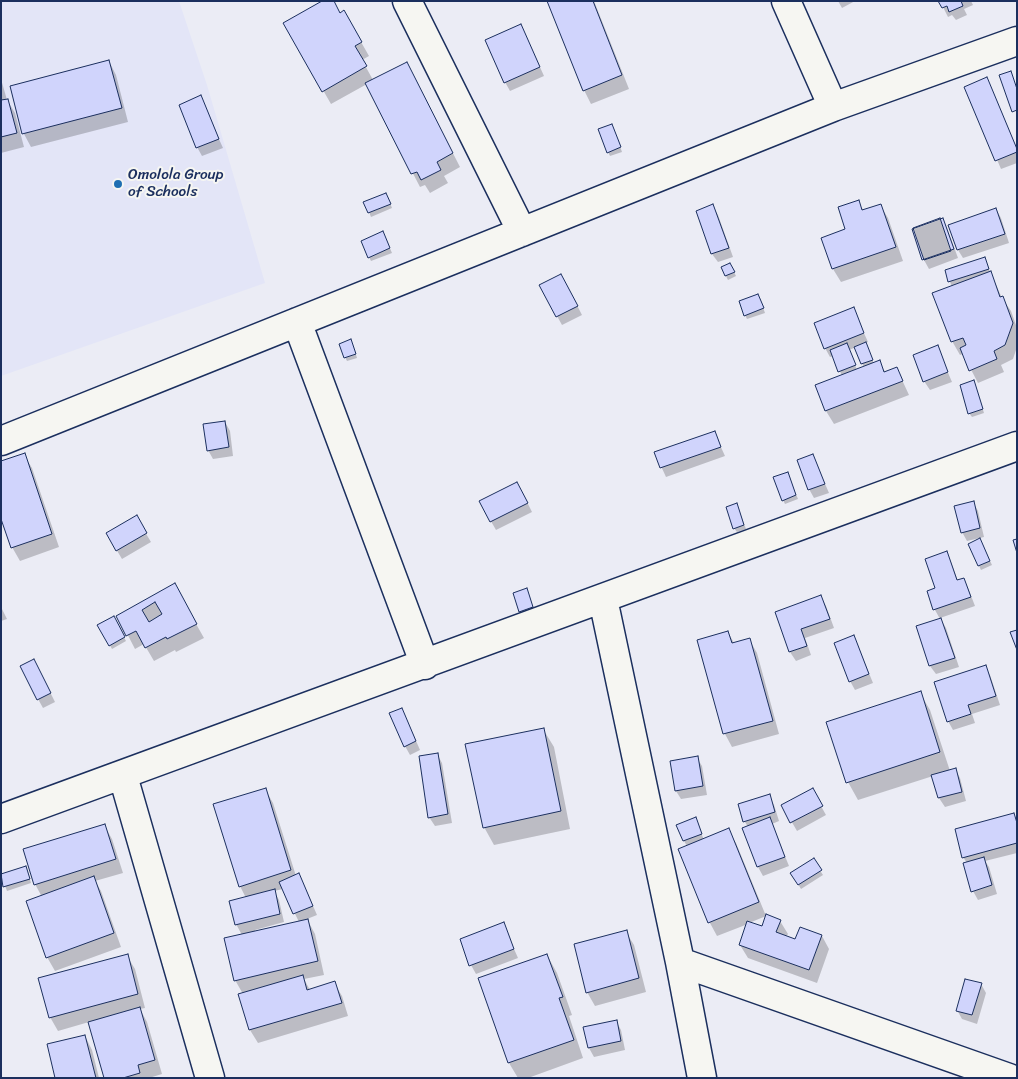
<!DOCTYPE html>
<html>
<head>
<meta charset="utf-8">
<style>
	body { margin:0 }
	#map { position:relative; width:1018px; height:1079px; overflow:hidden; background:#ebecf5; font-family:Sriracha,sans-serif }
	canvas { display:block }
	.frame { position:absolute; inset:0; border:2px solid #1b2f5e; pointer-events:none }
</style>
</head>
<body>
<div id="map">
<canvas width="1018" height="1079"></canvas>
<div class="frame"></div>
</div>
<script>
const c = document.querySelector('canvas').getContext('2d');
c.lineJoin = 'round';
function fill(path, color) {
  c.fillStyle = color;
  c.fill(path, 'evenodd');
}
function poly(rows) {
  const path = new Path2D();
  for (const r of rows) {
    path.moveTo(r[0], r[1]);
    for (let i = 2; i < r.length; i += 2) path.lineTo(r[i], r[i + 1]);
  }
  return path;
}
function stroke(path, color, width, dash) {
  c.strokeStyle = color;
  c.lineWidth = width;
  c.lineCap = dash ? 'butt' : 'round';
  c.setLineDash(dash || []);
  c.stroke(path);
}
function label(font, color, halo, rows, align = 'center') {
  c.font = font + ' Sriracha,sans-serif';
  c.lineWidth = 4;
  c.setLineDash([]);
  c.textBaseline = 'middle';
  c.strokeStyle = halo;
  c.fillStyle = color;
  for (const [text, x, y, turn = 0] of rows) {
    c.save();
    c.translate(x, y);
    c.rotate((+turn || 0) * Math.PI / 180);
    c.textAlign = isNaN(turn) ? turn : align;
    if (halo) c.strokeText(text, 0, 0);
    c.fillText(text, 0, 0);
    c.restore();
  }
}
fill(poly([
	[1,1,179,1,207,85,265,283,1,376]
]), '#e3e5f7');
fill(poly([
	[548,1,594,1,629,89,591,104,584,90],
	[838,1,855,1,842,8],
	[940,1,971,1,973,5,964,9,967,15,956,20,952,15,948,17],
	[344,12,369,56,362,60,373,80,414,77,460,167,444,176,448,183,430,193,425,185,420,187,367,84,331,104,285,24,340,14],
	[525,34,544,76,510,91,505,82],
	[109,61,116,75,128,122,31,147,24,134],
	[986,78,1017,148,1017,163,1001,169,966,87],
	[1,79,7,100,15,113,24,147,1,153],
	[200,97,223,148,202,156,197,147],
	[614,129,622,152,610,156,608,152],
	[388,198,392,208,371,217,365,202],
	[858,202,864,211,880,205,888,218,903,261,841,282,833,269,823,238,847,230],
	[713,206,718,215,733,257,718,262,712,254,697,211],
	[996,209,1001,218,1009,243,963,258,958,250],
	[942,219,947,228,958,258,929,269,924,260,914,229],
	[385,237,392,253,371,261,369,257],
	[984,258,1002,298,1011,311,1017,328,1017,347,1013,359,1001,365,1004,372,978,383,963,354,960,355,952,341,952,287,946,271],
	[722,268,732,268,736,276,728,280],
	[566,284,582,315,562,325,557,316],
	[760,299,765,313,747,319,745,315],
	[853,309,868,342,865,343,874,364,879,362,886,373,897,369,909,395,834,424,826,411,817,386,842,376,834,356,830,357,825,348],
	[856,347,864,368,857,370,849,350],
	[353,345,357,358,347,361,345,357],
	[937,347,952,382,930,390,924,381],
	[974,382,984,413,972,417,969,413],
	[225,422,230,431,233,456,213,459,208,450],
	[714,432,725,456,666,477,655,453],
	[24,455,32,468,59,547,20,561,12,547],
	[813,456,829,493,814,498,809,489],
	[789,477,798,499,785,504,783,500],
	[522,492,532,512,496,530,480,502],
	[973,502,978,511,984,537,967,541,962,532],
	[737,505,746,529,737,532,734,528],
	[136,517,151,542,122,559,107,534],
	[982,544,992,565,981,570,969,545],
	[946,553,951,562,958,581,963,579,968,588,975,606,940,618,946,628,959,667,936,674,930,666,918,627,940,619,935,610,928,592,936,589],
	[174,585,204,638,176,652,175,650,154,661,144,644,135,649,118,616],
	[514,594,528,594,535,611,523,616],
	[821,597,826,606,834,628,805,638,811,655,796,661,790,652,777,612],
	[1,607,7,619,1,621],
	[113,617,126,641,112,649,99,625],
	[728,632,734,643,749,639,757,653,779,734,732,747,725,734,698,640],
	[858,646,873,683,855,690,850,681],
	[985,667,990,675,1000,705,972,714,975,723,953,730,948,721],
	[39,670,55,702,43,708,38,699],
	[920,693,930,710,950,771,955,769,960,778,966,801,945,807,939,798,933,776,858,800,848,782],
	[406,718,420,750,410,755,405,746],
	[543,729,554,747,570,829,494,845,484,827],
	[437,754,442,763,452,823,435,826,429,817],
	[697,758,702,766,707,795,681,799,676,791],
	[265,789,273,803,296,876,298,875,303,883,317,915,307,919,315,934,324,975,304,979,310,990,334,983,342,996,348,1016,258,1043,250,1030,240,995,243,994,235,980,242,935,236,924,246,898,240,886],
	[283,889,299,922,255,932,255,930,284,922,279,900,274,891],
	[812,790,826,815,797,831,782,805],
	[769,796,774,805,779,821,772,824,789,866,763,876,758,867,744,828,748,827,745,822],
	[1013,814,1017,820,1017,853,985,861,989,867,997,894,978,900,973,891,967,863,963,857],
	[697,823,704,840,728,830,736,843,766,916,749,923,763,928,780,921,788,934,786,937,796,941,822,936,829,949,817,983,748,958,740,945,748,924,717,936,710,923,680,850,687,846,684,841],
	[104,825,112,839,123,873,95,881,101,891,121,947,55,971,47,957,42,897,35,884],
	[813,860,823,875,801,889,792,874],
	[28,872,31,883,7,891,1,875],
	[503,924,518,958,476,974,471,965],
	[626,932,634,945,646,992,595,1006,587,992],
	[547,955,557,973,572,1015,569,1016,583,1058,528,1078,518,1078,509,1063,480,979],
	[127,956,135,969,145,1008,140,1009,147,1022,162,1074,149,1078,105,1078,89,1022,58,1031,50,1017],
	[981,984,986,993,977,1024,962,1019,957,1010],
	[616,1021,621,1030,625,1050,594,1057,589,1048,585,1028],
	[85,1036,92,1050,99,1078,56,1078]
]), '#0003');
const building = poly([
	[322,1,334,1,340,13,344,10,362,42,355,46,367,66,322,92,283,23,322,1],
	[547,1,593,1,622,75,583,91,547,1],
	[938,1,961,1,963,6,949,12,947,6,942,8,938,1],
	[521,24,540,67,504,83,485,40,521,24],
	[109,60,122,108,22,134,10,86,109,60],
	[407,62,453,153,437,162,441,170,421,180,417,172,411,174,365,83,407,62],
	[1011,71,1017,89,1017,110,1012,112,999,75,1011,71],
	[987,77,1017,149,1017,152,995,161,964,87,987,77],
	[201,95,219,139,196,148,179,105,201,95],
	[8,99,17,133,1,137,1,100,8,99],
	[612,124,621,147,607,153,598,129,612,124],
	[386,193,391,204,368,213,363,202,386,193],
	[859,200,862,210,881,204,896,247,832,269,821,238,845,229,838,207,859,200],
	[713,204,729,248,711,254,696,211,713,204],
	[996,208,1005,234,957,250,948,225,996,208],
	[940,218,951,251,924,260,913,228,940,218],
	[943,218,954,249,922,260,912,229,943,218],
	[383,231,390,248,368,258,361,241,383,231],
	[985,257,989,269,948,282,945,270,985,257],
	[730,263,735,272,725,276,721,267,730,263],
	[991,271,1000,297,1003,296,1013,323,1005,345,994,351,997,359,969,371,960,348,966,345,963,338,951,342,932,293,991,271],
	[561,274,578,306,556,317,539,285,561,274],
	[758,294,764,308,744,316,739,301,758,294],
	[854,307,864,333,824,349,814,323,854,307],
	[351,339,356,354,344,358,339,344,351,339],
	[866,342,873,360,861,364,854,347,866,342],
	[847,343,856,365,838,372,830,350,847,343],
	[938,345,948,372,923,382,913,355,938,345],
	[880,360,884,372,897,367,903,381,825,411,815,385,880,360],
	[974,380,983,409,968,414,960,385,974,380],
	[225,421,229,447,207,451,203,424,225,421],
	[715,431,721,447,660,468,654,452,715,431],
	[25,453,52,534,11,548,1,519,1,461,25,453],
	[813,454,825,484,808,490,797,460,813,454],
	[788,472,796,495,782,501,773,477,788,472],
	[517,482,528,503,490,522,479,501,517,482],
	[974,501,980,528,961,533,954,506,974,501],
	[737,503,744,525,733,529,726,507,737,503],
	[137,515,147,533,116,551,106,533,137,515],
	[980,538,990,561,978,566,968,544,980,538],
	[1017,539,1017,553,1013,540,1017,539],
	[947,551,957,580,964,578,971,597,933,610,927,591,935,588,925,559,947,551],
	[175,583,197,624,167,639,166,637,145,648,136,631,126,636,116,616,175,583],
	[155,602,162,614,149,622,142,610,155,602],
	[527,588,533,607,519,612,513,593,527,588],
	[821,595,830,619,801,629,807,646,789,652,775,612,821,595],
	[114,616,125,637,109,646,97,625,114,616],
	[941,618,955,658,929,666,916,626,941,618],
	[1017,630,1017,650,1010,632,1017,630],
	[728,631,732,643,750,638,773,721,723,734,697,640,728,631],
	[854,635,869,674,849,682,834,643,854,635],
	[34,659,51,693,37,700,20,666,34,659],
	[986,665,996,696,968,705,971,714,947,722,934,682,986,665],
	[921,691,940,752,846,783,826,722,921,691],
	[402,708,416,741,404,747,389,713,402,708],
	[544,728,561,811,483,828,465,744,544,728],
	[438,753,448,814,428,818,419,756,438,753],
	[698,756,703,786,675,791,670,761,698,756],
	[956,768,962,792,938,798,931,775,956,768],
	[266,788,291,870,239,887,213,804,266,788],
	[813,788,823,806,790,823,781,805,813,788],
	[770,794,775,812,743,822,738,804,770,794],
	[1014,813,1017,823,1017,843,962,858,955,829,1014,813],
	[696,817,702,834,683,841,676,825,696,817],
	[770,817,785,857,757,867,742,828,770,817],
	[105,824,116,859,34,885,23,849,105,824],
	[729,828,759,902,708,923,678,849,729,828],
	[984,857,992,885,971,892,963,863,984,857],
	[814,858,822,870,798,885,790,873,814,858],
	[26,866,30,879,3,887,1,874,26,866],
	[299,873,313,906,293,914,279,882,299,873],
	[94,876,114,933,46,958,26,901,94,876],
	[275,889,280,914,235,925,229,901,275,889],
	[766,914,781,920,776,932,795,939,800,927,822,935,809,970,739,945,747,921,762,926,766,914],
	[308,919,318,961,234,981,224,938,308,919],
	[504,922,514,949,469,966,460,939,504,922],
	[627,930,639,978,586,993,574,944,627,930],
	[128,954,138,994,49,1018,38,978,128,954],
	[547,954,563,997,559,998,574,1040,508,1063,478,978,547,954],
	[303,975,307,990,335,981,342,1003,249,1030,238,994,303,975],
	[965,979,982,983,972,1015,956,1011,965,979],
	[140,1007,155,1060,138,1065,140,1073,123,1078,104,1078,88,1022,140,1007],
	[617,1020,621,1041,588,1048,583,1027,617,1020],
	[85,1035,96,1078,55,1078,47,1044,85,1035]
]);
fill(building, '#d0d4fc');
stroke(building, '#1b2f5e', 1);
const minor = poly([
	[407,1,522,232],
	[786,1,833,107],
	[297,322,425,665],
	[1,441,833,107,1017,41],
	[603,599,680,962,702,1078],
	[123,776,210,1078],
	[1,819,1017,446],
	[680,962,1009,1078]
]);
stroke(minor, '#1b2f5e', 31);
stroke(minor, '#f6f6f2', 28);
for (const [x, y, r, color] of [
	[118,184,5,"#1f6fb2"]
]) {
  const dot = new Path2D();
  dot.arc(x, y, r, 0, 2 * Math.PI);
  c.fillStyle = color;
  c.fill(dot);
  stroke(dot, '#f6f6f2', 2);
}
label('15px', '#1b2f5e', '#f6f6f2', [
	["Omolola Group",128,175],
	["of Schools",128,192]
], 'left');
</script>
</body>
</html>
